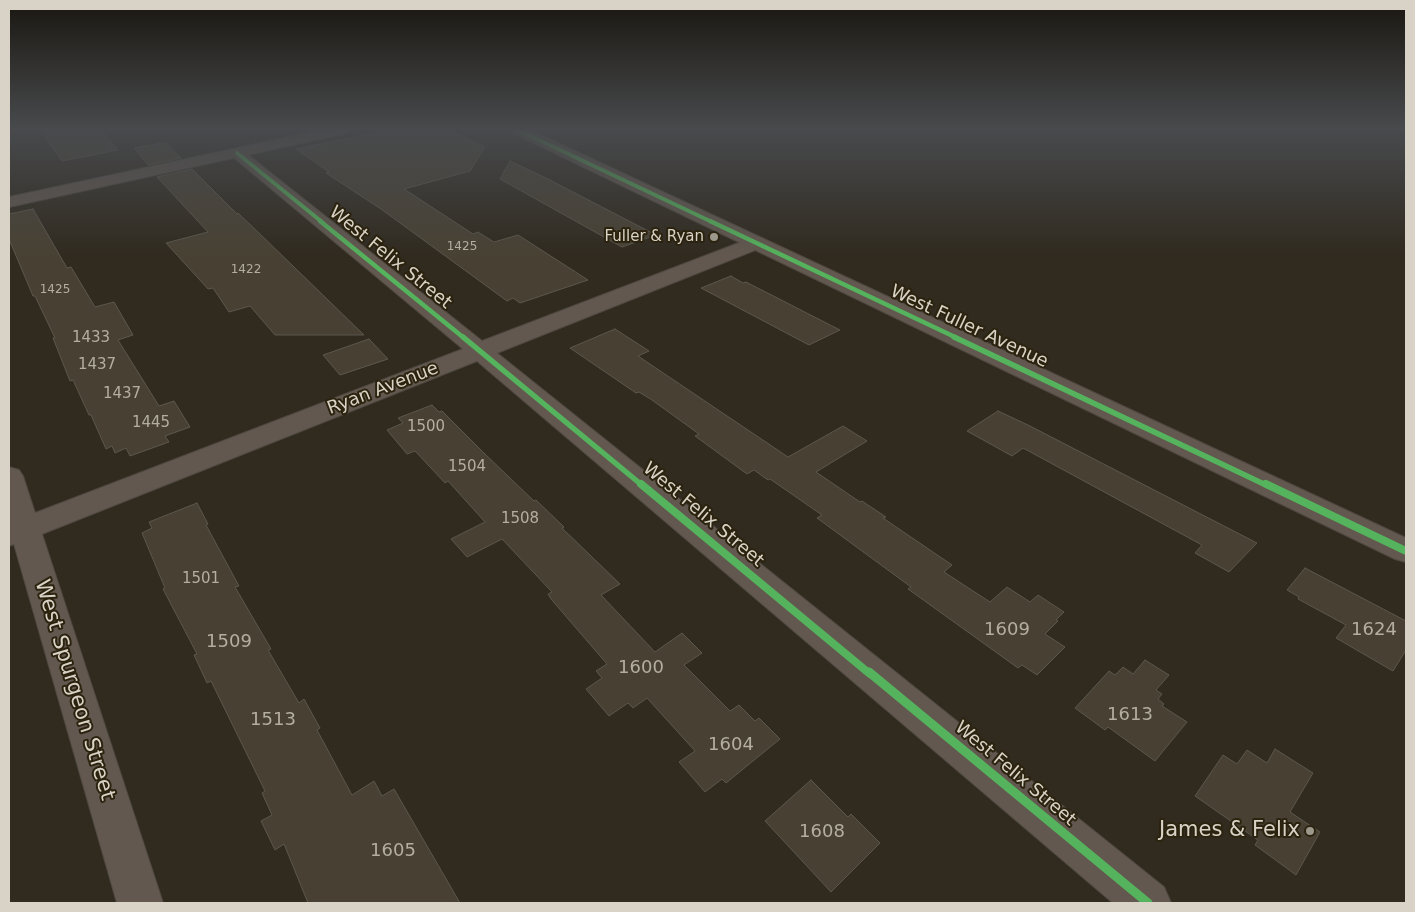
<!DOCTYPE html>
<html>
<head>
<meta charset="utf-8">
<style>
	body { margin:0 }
	#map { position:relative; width:1415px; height:912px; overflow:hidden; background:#302a1f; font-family:"DejaVu Sans",sans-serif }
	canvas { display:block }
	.frame { position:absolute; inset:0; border:10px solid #d8d3c6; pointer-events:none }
</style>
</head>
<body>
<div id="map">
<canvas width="1415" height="912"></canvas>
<div class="frame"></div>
</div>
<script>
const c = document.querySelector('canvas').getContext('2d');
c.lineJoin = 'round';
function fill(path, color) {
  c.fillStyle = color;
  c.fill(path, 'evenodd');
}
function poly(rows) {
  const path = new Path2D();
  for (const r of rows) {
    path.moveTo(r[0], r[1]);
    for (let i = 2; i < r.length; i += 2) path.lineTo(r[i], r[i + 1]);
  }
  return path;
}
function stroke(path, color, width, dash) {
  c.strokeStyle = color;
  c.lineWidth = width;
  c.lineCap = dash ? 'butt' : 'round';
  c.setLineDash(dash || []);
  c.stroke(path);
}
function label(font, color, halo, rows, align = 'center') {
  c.font = font + ' "DejaVu Sans",sans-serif';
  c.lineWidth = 4;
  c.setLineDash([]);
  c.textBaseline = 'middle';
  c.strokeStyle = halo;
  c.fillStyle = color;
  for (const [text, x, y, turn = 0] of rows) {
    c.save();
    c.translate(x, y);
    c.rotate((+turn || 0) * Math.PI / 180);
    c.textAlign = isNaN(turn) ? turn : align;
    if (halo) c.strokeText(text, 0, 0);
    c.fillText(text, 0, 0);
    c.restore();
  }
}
const building = poly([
	[40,130,101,130,118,150,62,161,40,130],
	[389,130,401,131,408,134,427,130,451,130,485,147,470,171,404,189,473,234,478,232,494,242,518,235,588,280,520,303,513,298,507,301,381,209,326,173,329,172,296,149,389,130],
	[166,142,181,158,148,165,134,148,166,142],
	[510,161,546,178,656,235,622,247,500,179,510,161],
	[192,169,237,214,238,213,259,233,364,335,275,335,250,306,229,312,213,288,208,289,166,243,208,232,157,177,192,169],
	[33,209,67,268,71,267,95,307,114,302,133,335,118,340,159,406,174,401,190,427,165,436,169,442,130,456,126,448,115,453,112,446,106,449,91,415,89,415,73,380,70,381,53,338,55,338,35,296,33,296,9,239,9,214,33,209],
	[731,276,743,283,746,282,840,330,809,345,701,288,731,276],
	[615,329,649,351,638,356,788,457,843,426,867,441,816,472,860,502,862,501,886,517,883,518,952,565,944,572,990,602,1007,587,1030,602,1038,595,1064,612,1056,620,1058,621,1045,634,1065,647,1037,675,1022,665,1018,668,908,589,911,587,817,518,822,515,770,479,768,480,754,470,747,474,695,436,699,434,652,400,639,392,636,393,570,348,615,329],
	[369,339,388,359,340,375,323,355,369,339],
	[432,405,439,412,442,411,485,454,534,501,536,500,564,527,562,528,620,584,601,595,655,652,682,633,702,653,684,665,730,711,739,705,755,721,759,718,780,739,726,783,722,779,705,792,679,762,695,751,647,698,633,708,628,703,609,716,586,689,602,678,596,671,607,664,551,599,548,594,552,592,502,539,467,557,451,539,485,522,448,481,445,483,415,451,407,454,387,430,403,423,398,418,432,405],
	[998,411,1028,425,1257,543,1229,572,1195,553,1202,545,1023,448,1012,456,967,431,998,411],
	[197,503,208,524,206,525,239,586,235,587,271,649,268,650,299,703,304,699,320,728,317,730,352,795,374,781,382,796,394,789,460,903,308,903,284,844,275,850,261,821,272,815,262,793,265,791,211,681,207,683,194,655,197,654,163,589,165,588,142,533,152,528,149,522,197,503],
	[1305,568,1406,621,1406,650,1393,671,1336,638,1346,625,1298,599,1299,597,1287,590,1305,568],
	[1145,660,1169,675,1156,690,1162,694,1158,699,1164,704,1162,706,1187,722,1155,761,1108,727,1105,730,1075,708,1109,671,1115,675,1123,667,1133,674,1145,660],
	[1275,749,1313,773,1290,812,1320,832,1296,875,1255,845,1258,840,1195,796,1223,755,1237,764,1247,750,1267,763,1275,749],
	[811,780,848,817,851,814,880,843,831,892,765,821,811,780]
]);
fill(building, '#484133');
stroke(building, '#5b574d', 1);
const minor = poly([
	[237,149,242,150,482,341,749,239,756,237,763,239,765,243,763,247,497,353,1164,887,1171,903,1113,903,477,361,42,534,163,903,117,903,14,544,9,546,9,467,19,470,23,476,35,513,463,349,232,156,230,153,232,150,237,149]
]);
const tertiary = poly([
	[321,130,350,130,343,134,9,207,9,197,321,130],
	[511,130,530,130,1406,538,1406,562,1395,559,513,133,511,130]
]);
stroke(minor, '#4d483f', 2);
stroke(tertiary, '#4d483f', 2);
fill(minor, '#62584f');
fill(tertiary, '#62584f');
stroke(poly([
	[518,130,712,222],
	[237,153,322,222]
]), '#56b35d', 4);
stroke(poly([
	[320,221,464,338],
	[710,221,957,338]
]), '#56b35d', 4.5);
stroke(poly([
	[463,337,643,486],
	[954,337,1268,486]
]), '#56b35d', 5.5);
stroke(poly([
	[641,484,870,674],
	[1266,484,1406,551]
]), '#56b35d', 8);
stroke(poly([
	[869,672,1148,903]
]), '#56b35d', 9);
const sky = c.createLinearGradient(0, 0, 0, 258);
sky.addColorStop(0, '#1a1711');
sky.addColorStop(0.5, '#484a4d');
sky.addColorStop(1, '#484a4d00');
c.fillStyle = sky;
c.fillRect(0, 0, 1415, 258);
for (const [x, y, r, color] of [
	[714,237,5,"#9d988c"],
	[1310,831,5,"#9d988c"]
]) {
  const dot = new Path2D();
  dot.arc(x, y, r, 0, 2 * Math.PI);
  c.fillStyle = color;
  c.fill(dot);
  stroke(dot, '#2c230f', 2);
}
label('12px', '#b4aea1', null, [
	["1425",462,247],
	["1422",246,270],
	["1425",55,290]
]);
label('15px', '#d8d3c6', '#2c230f', [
	["Fuller & Ryan",704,237]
], 'right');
label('15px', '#b4aea1', null, [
	["1433",91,338],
	["1437",97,365],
	["1437",122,394],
	["1445",151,423],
	["1500",426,427],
	["1504",467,467],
	["1508",520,519],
	["1501",201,579]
]);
label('18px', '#d8d3c6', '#2c230f', [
	["West Felix Street",390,258,39],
	["West Fuller Avenue",969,327,25],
	["Ryan Avenue",383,389,-21],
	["West Felix Street",703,515,40],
	["West Felix Street",1015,774,40]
]);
label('18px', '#b4aea1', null, [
	["1609",1007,630],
	["1624",1374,630],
	["1509",229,642],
	["1600",641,668],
	["1613",1130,715],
	["1513",273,720],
	["1604",731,745],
	["1608",822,832],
	["1605",393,851]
]);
label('21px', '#d8d3c6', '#2c230f', [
	["West Spurgeon Street",74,690,73]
]);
label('21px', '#d8d3c6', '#2c230f', [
	["James & Felix",1300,831]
], 'right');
</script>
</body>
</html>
